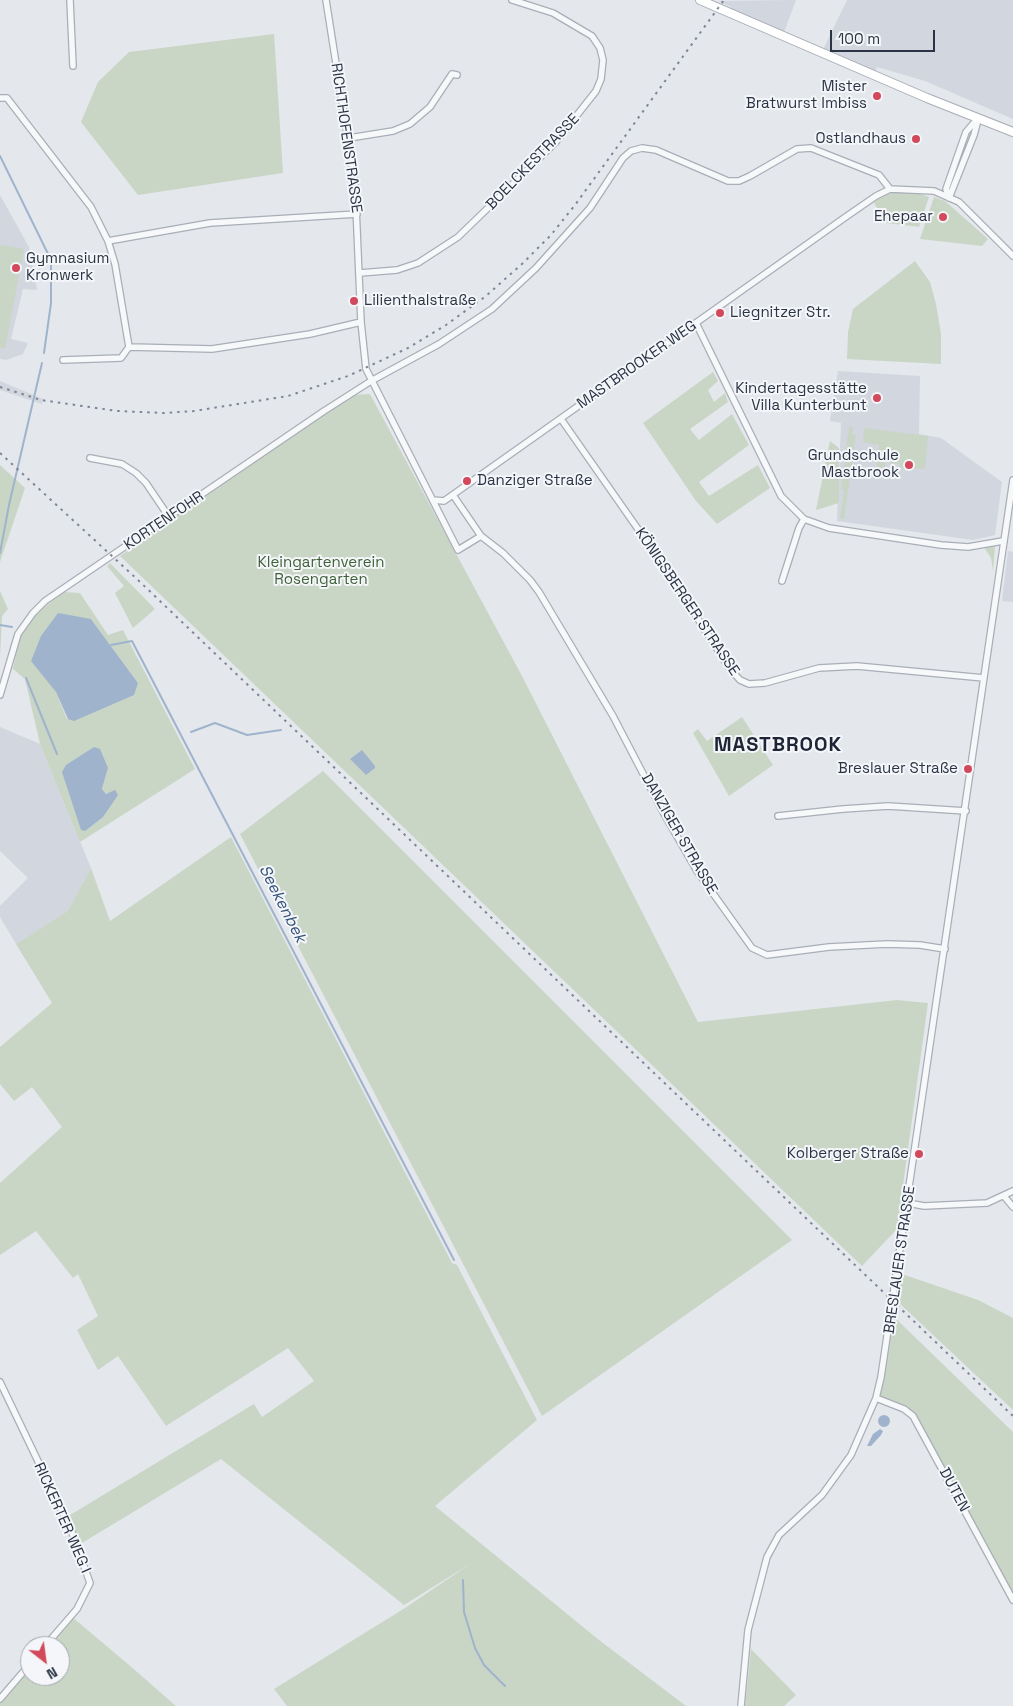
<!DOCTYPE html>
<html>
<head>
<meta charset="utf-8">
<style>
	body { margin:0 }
	#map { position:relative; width:1013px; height:1706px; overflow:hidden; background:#e4e7ec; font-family:"Space Grotesk",sans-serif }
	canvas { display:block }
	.north { position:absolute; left:20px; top:1636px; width:50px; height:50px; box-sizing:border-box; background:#f4f6f9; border:1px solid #a4a8b1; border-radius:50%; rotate:150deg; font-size:14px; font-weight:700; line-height:20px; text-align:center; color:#2b3445 }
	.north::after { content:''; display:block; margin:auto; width:18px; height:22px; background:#d1495b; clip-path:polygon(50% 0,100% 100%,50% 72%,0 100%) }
	.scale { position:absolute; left:830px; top:30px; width:105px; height:22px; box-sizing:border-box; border:2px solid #2b3445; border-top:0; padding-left:6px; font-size:15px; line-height:18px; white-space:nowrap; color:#2b3445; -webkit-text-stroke:4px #f4f6f9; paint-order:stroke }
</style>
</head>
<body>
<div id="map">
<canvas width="1013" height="1706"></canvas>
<div class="north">N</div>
<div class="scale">100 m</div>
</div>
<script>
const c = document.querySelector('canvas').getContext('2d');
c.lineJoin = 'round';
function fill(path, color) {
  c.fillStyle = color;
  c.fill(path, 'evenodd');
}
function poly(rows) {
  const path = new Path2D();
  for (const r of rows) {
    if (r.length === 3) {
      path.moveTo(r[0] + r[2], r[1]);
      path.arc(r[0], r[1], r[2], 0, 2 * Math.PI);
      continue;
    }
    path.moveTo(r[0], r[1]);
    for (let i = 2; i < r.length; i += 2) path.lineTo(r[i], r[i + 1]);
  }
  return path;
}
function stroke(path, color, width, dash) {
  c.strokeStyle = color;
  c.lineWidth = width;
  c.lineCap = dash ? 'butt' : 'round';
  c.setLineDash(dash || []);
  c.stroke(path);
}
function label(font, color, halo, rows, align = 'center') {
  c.font = font + ' "Space Grotesk",sans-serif';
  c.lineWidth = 4;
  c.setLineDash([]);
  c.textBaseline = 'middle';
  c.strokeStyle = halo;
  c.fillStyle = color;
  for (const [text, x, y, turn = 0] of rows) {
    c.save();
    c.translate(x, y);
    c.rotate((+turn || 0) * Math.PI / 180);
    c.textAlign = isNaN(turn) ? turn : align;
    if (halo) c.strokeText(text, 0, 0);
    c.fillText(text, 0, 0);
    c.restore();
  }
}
fill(poly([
	[796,0,783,35,728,12,731,7,718,1],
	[847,0,1013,0,1013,119,925,81,877,67,874,75,822,52],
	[0,195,29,247,37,290,23,289,11,339,28,343,23,354,6,360,0,359],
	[838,371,920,376,919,434,941,438,1002,482,995,535,973,540,837,521,841,423,830,421],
	[0,381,43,399,42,404,0,390],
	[1008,551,1013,552,1013,602,1002,601],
	[0,727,40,744,91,868,69,911,16,944,0,917,0,906,28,878,0,851]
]), '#d2d6de');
fill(poly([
	[274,34,283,173,138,195,81,122,98,82,129,52],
	[977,119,949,198,946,188,966,133],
	[897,192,914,192,929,197,919,227,887,223,874,203,883,195],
	[934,197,945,201,988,239,982,246,920,239],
	[0,245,24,249,5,349,0,348],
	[915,261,930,282,936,304,941,334,941,364,847,359,848,332,853,309],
	[713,372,718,381,708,390,714,402,725,393,728,402,690,429,699,440,732,414,749,445,699,482,709,496,758,465,770,488,717,524,696,501,643,423],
	[370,394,522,676,698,1022,897,1000,928,1003,897,1229,862,1266,120,556,351,395],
	[849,427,853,427,852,435,856,435,844,519,840,518,844,490,841,489],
	[864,428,928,436,925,469,899,467,899,464,885,462,885,467,877,467,879,445,863,442],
	[830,441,839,448,839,503,816,510],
	[0,465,25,488,0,562],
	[991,545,995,547,993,571,991,558,984,547],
	[110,563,155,609,133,628,115,593,124,586,107,566],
	[0,591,8,609,2,616,0,658],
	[64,592,80,593,108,635,123,630,195,769,80,842,40,744,25,679,13,669,20,636,25,626,34,615],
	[91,619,138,683,67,719,56,692],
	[108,768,102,789,106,794,110,793,82,830],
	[742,717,773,765,729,796,693,733,698,729,707,741],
	[323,771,792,1240,542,1416,240,834],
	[231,837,452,1263,457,1265,537,1420,435,1506,599,1640,686,1706,287,1706,274,1689,405,1608,470,1564,404,1605,221,1459,77,1546,65,1518,254,1404,262,1417,314,1381,288,1348,166,1426,118,1356,98,1370,77,1330,98,1316,78,1274,73,1278,36,1231,0,1255,0,1183,62,1127,32,1087,14,1101,0,1084,0,1047,52,1003,16,944,68,911,91,868,110,921],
	[902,1274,978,1300,1013,1318,1013,1410,898,1302],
	[891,1314,1013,1432,1013,1600,913,1416,876,1398],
	[71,1616,129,1665,176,1706,0,1706,0,1699,30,1664,30,1676,60,1676,60,1646,45,1646],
	[751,1649,796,1695,784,1706,745,1706]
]), '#c9d6c5');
fill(poly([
	[58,613,91,619,138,683,134,695,74,721,68,719,56,692,31,661,41,636],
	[94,747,100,749,108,768,102,789,106,794,115,790,118,795,103,817,85,831,81,830,62,772,66,765],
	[362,750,375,766,375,768,366,775,350,759],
	[884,1421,6],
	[880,1429,883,1431,881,1435,871,1446,867,1446,873,1434]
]), '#9fb4cc');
stroke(poly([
	[0,156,51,260,51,303,44,353],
	[0,553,9,505,42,363],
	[0,625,12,627],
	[111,645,132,641,454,1260],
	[26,678,57,754],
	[191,732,215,723,247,735,281,730],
	[463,1580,464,1612,475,1648,484,1665,505,1686]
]), '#9fb4cc', 2);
const minor = poly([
	[70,0,73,66],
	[326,0,355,184,361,322,366,369,458,550,481,536,453,495],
	[0,98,7,98,91,207,108,241,115,264,129,347,121,358,63,360],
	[349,138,393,131,410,124,430,107,452,74,457,75],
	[949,198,946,189,966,132,978,118],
	[949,198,974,135,978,120],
	[108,241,210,223,357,214],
	[360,273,397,270,418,263,458,237,555,143,596,91,601,79,603,60,600,48,592,36,553,13,512,0],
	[696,323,781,496,804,519,829,528,941,545,968,547,1003,541],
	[129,347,212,349,310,334,361,322],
	[561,419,668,572,730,669,740,680,749,684,765,683,819,668,857,666,984,678],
	[90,458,122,464,136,473,146,483,169,517],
	[433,500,444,501,847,216,876,196,890,189,934,191,959,202,1013,256],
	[481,536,503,553,530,580,539,592,613,716,663,812,697,871,752,948,767,955,829,947,887,944,920,945,945,949],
	[782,581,799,528,804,519],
	[0,695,18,634,33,613,45,601,324,411,371,381,439,344,492,309,536,268,590,208,623,158,631,151,642,148,656,150,728,181,739,181,750,176,797,149,811,148,879,175,890,189],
	[778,816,843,809,888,806,966,811],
	[1004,1196,1013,1207],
	[908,1203,924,1206,987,1203,1013,1191],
	[0,1382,71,1530,90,1583,77,1609,45,1646],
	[876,1398,904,1409,913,1416,1013,1600],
	[0,1699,30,1664],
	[741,1706,748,1630,767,1557,779,1535,822,1495,851,1455,876,1398,881,1377,1013,480]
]);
const secondary = poly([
	[700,0,927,98,1013,132]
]);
stroke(minor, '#a9aeb7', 8);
stroke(secondary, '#a9aeb7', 10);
stroke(minor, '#f7f8fa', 5.5);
stroke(secondary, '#fff', 8);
stroke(poly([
	[0,387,41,400,117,411,164,413,194,411,288,396,348,376,408,348,446,325,486,296,523,263,551,235,575,205,724,0],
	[0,453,138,580,1013,1416]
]), '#7d8696', 2, [2.5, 5]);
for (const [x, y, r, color] of [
	[877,96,5,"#d1495b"],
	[916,139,5,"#d1495b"],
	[943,217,5,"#d1495b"],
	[16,268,5,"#d1495b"],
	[354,301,5,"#d1495b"],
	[720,313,5,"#d1495b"],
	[877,398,5,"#d1495b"],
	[909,465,5,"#d1495b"],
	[467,481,5,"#d1495b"],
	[968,769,5,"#d1495b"],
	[919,1154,5,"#d1495b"]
]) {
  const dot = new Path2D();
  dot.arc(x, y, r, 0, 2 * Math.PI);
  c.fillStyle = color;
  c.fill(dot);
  stroke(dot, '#f4f6f9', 2);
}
label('15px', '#2b3445', '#f4f6f9', [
	["Mister",867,87],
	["Bratwurst Imbiss",867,104],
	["Ostlandhaus",906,139],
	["Ehepaar",933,217],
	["Gymnasium",26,259,"left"],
	["Kronwerk",26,276,"left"],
	["Lilienthalstraße",364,301,"left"],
	["Liegnitzer Str.",730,313,"left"],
	["Kindertagesstätte",867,389],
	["Villa Kunterbunt",867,406],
	["Grundschule",899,456],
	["Mastbrook",899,473],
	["Danziger Straße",477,481,"left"],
	["Breslauer Straße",958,769],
	["Kolberger Straße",909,1154]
], 'right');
label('15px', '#2b3445', '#f4f6f9', [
	["RICHTHOFENSTRASSE",346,138,82],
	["BOELCKESTRASSE",533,162,-46],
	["MASTBROOKER WEG",637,365,-35],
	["KORTENFOHR",164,521,-34],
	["KÖNIGSBERGER STRASSE",687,602,56],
	["DANZIGER STRASSE",679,834,60],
	["BRESLAUER STRASSE",900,1260,-82],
	["DUTEN",954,1490,62],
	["RICKERTER WEG I",62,1518,66]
]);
label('15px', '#3f6138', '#f4f6f9', [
	["Kleingartenverein",321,563],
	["Rosengarten",321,580]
]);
label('italic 16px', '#34527a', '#f4f6f9', [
	["Seekenbek",282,904,63]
]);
c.letterSpacing = '1px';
label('bold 20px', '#1d2536', '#f4f6f9', [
	["MASTBROOK",778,746]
]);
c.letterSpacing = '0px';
</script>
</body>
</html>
